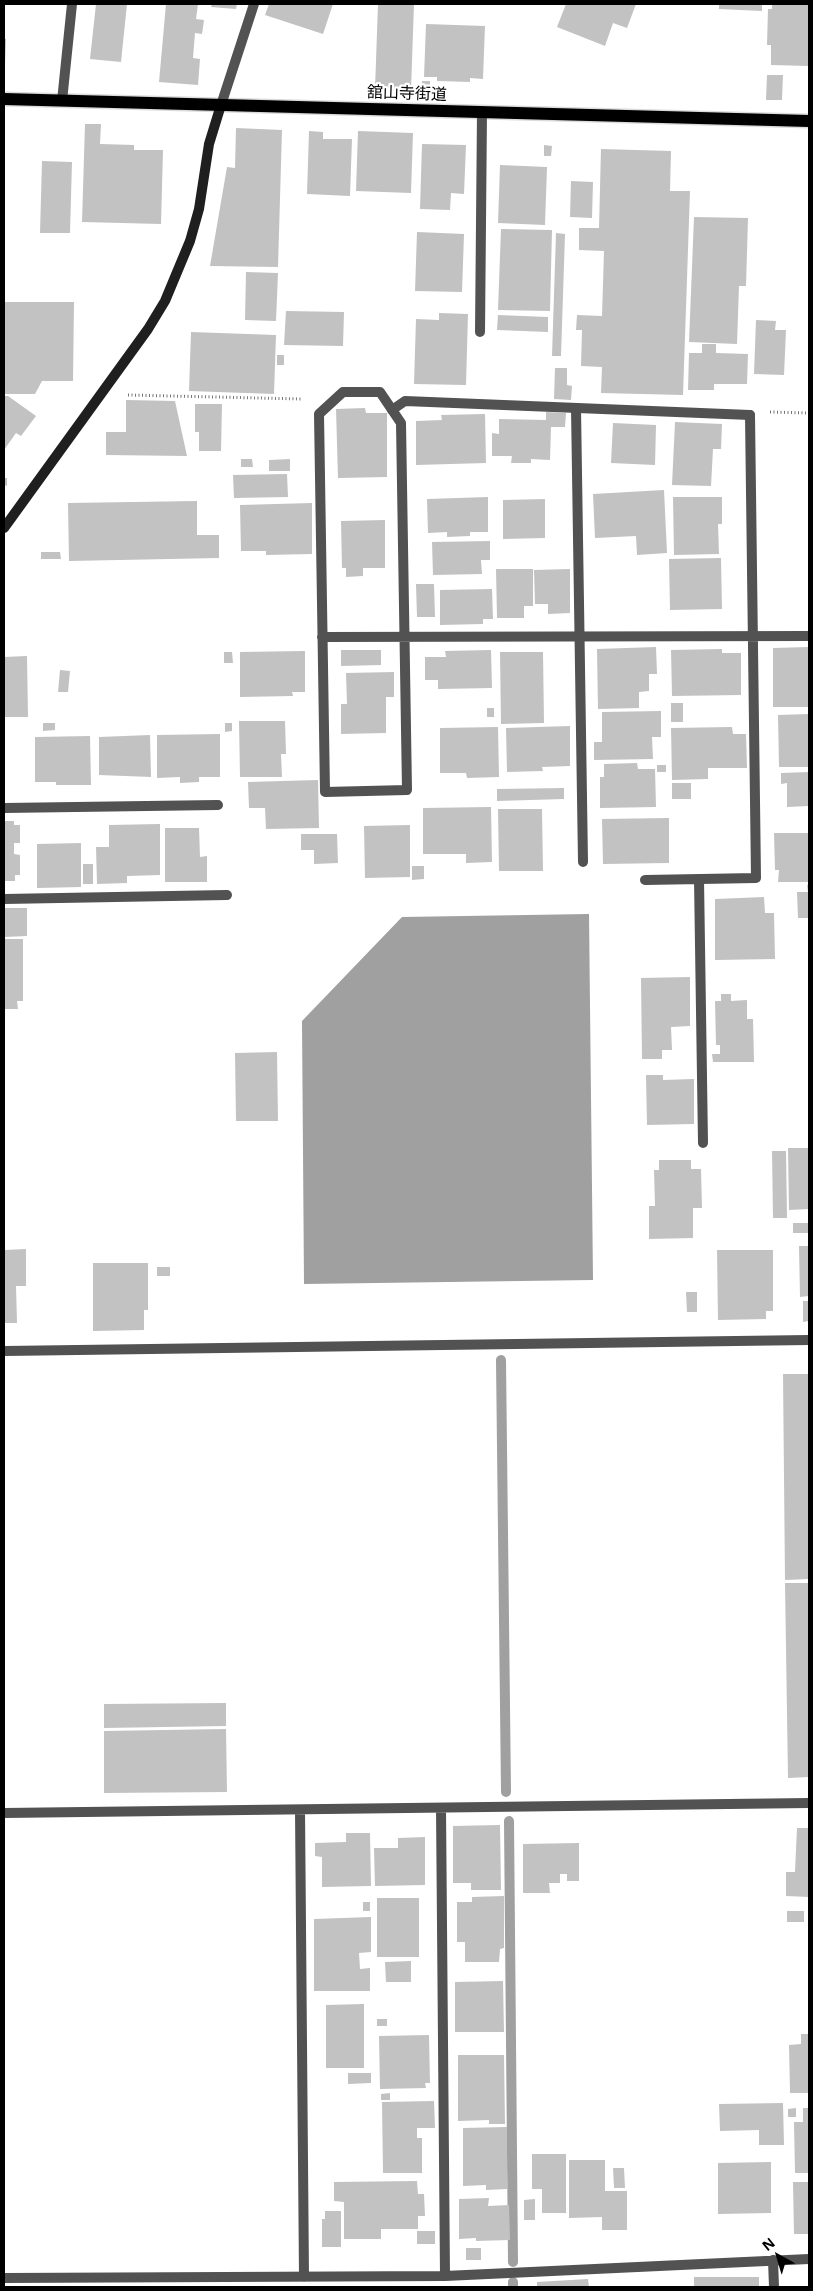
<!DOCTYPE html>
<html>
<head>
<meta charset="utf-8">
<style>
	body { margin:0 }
	#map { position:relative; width:813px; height:2291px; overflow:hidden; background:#fff; font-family:"Noto Sans",sans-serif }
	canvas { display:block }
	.frame { position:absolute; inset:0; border:5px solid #000; pointer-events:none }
	.north { position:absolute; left:753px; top:2231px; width:50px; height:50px; -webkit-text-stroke:4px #fff; paint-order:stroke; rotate:321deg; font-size:14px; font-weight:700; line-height:20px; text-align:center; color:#000 }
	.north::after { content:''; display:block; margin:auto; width:18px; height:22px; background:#000; clip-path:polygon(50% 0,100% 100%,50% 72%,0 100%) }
</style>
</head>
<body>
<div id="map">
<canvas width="813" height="2291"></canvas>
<div class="frame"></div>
<div class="north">N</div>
</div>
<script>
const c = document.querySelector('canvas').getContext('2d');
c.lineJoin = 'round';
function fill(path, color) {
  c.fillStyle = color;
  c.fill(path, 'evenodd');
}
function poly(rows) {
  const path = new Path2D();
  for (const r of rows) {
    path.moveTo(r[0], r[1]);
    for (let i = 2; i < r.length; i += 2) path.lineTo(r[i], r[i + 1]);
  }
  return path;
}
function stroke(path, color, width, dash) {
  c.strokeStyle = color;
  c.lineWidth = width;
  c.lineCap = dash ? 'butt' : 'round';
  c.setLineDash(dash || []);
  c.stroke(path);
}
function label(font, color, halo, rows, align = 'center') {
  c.font = font + ' "Noto Sans","Noto Sans JP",sans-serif';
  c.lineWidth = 4.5;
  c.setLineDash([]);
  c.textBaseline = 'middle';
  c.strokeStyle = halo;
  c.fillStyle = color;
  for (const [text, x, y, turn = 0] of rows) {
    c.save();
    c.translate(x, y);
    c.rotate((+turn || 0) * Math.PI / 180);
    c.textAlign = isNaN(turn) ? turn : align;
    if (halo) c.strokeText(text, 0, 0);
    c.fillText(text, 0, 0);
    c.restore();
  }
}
fill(poly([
	[589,914,593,1280,304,1284,302,1021,402,917]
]), '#a0a0a0');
stroke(poly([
	[501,1360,506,1792],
	[509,1821,513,2262],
	[513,2282,513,2287]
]), '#a0a0a0', 10);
fill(poly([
	[96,4,127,4,121,62,90,59],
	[166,4,198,4,196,19,204,20,202,34,195,33,193,58,200,59,198,85,159,82],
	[212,4,237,4,236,9,211,7],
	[269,4,333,4,323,34,265,15],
	[378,4,414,4,411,90,375,89],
	[566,4,636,4,627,28,613,23,605,46,557,27],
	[719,4,762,4,762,11,719,9],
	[772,4,809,4,809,66,771,65,771,45,767,45,768,9,772,9],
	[426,24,485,26,483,79,470,78,470,82,437,81,437,77,424,77],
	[4,39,6,39,5,65,4,65],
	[767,75,783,75,782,100,766,100],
	[422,81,430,81,430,92,421,92],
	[85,124,101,124,100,144,134,145,134,150,163,150,161,224,82,222],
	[236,128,282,130,278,267,210,266,227,167,235,168],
	[309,131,323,132,323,139,352,139,350,196,307,194],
	[358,131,413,133,411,193,356,191],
	[422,144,466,145,464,194,451,193,450,210,420,209],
	[544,145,552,146,551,156,544,156],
	[601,149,671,151,670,191,690,191,683,395,601,393,602,367,581,366,582,330,576,330,577,315,602,316,604,251,579,250,579,228,599,228],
	[42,161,72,162,70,233,40,233],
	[500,165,547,167,545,225,498,223],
	[571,181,593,182,592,218,570,217],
	[694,217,748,218,746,286,739,286,737,344,689,342],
	[501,229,552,230,550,311,498,310],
	[417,232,464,234,462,292,415,291],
	[556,233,565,234,561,356,552,356],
	[246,272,278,273,276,321,245,320],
	[4,302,74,302,73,381,42,381,35,394,4,394],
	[286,311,344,312,343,346,284,345],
	[439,313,468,314,466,385,414,384,416,319,439,320],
	[498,315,548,317,548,332,497,330],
	[756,320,776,321,775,330,786,330,784,375,754,374],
	[191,332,276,335,274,394,189,391],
	[702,344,716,344,716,353,748,354,747,384,714,384,714,390,688,390,689,353,702,353],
	[277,355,284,355,284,365,277,365],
	[555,368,567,368,567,385,572,386,571,400,554,399],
	[4,396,8,396,36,416,21,436,16,433,4,450],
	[126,400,175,401,187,456,106,455,106,432,126,432],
	[195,404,222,404,221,451,199,451,199,432,195,432],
	[365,408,366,413,387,413,387,477,338,478,336,409],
	[546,412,566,413,565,427,551,427,550,460,531,459,531,463,511,463,512,456,492,456,492,433,499,434,499,419,546,420],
	[485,414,486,463,416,465,416,421,442,420,441,415],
	[675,422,722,424,721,449,713,449,711,486,672,485],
	[613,423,656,425,655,465,611,463],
	[241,459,252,459,253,467,241,467],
	[290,459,290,471,269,471,269,460],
	[287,474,288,497,234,498,233,475],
	[4,478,7,478,7,486,4,485],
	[664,490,667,553,637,555,636,536,595,538,593,494],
	[488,497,488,532,470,532,470,536,447,537,447,532,428,533,427,499],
	[673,497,722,497,722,524,718,524,719,554,674,555],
	[545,499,545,538,503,539,503,500],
	[197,501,197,535,219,535,219,558,69,561,68,503],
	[312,503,312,554,266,555,266,551,241,551,240,505],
	[385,520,385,568,363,568,363,576,346,577,346,568,342,568,341,521],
	[490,541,490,560,481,560,482,574,433,575,432,542],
	[41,552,60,552,61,559,41,559],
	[721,558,722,609,670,610,669,559],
	[496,569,533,569,533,606,524,606,524,618,497,618],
	[570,569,570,613,548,614,548,604,535,604,534,570],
	[416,584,434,584,435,617,417,617],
	[492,589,493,619,483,619,483,624,440,625,440,590],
	[656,647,657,674,649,674,649,691,639,692,639,708,598,709,597,649],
	[809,647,809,707,773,707,773,648],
	[722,649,722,653,741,653,741,695,672,696,671,650],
	[341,650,381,650,381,665,341,666],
	[491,650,492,688,438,689,438,680,425,680,425,657,446,657,445,651],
	[305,651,305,692,292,692,293,696,240,697,240,652],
	[224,652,232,652,233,663,224,663],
	[500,652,543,652,544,723,501,724],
	[27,656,28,717,4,717,4,657],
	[60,670,70,671,68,692,58,692],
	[394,672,394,697,386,697,386,733,341,734,341,704,347,704,346,673],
	[671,703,683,703,683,722,671,722],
	[487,708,494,708,494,717,487,717],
	[661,711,661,737,652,737,653,759,594,760,594,742,602,742,602,712],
	[809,714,809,767,779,767,778,715],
	[239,721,285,721,286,754,281,754,282,777,240,777],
	[43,723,55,723,55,730,43,731],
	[225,723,232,723,232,731,225,732],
	[570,726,570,766,542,767,543,771,507,772,506,728],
	[498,727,499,777,467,778,466,773,440,773,440,728],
	[732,727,733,734,746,734,747,768,708,768,708,779,672,780,671,728],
	[220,734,220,777,199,777,199,782,180,783,180,777,157,778,157,735],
	[150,735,151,777,99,775,99,737],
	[90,736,91,785,56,785,56,782,35,782,35,737],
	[637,763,638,769,655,769,656,807,600,808,600,777,604,777,604,764],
	[657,765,666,765,666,772,657,772],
	[809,772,809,806,787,807,787,783,781,784,781,773],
	[318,780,319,828,266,829,265,808,249,808,248,782],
	[672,783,691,783,691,799,672,799],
	[564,788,564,799,497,801,497,789],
	[491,807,492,862,466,863,466,854,423,854,423,808],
	[498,809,542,809,543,871,499,871],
	[669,818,669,863,603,864,602,819],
	[4,821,14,821,14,825,20,825,20,843,14,843,14,854,20,855,20,875,15,875,15,881,4,881],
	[160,824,160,875,127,876,127,883,97,884,96,847,109,847,109,825],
	[410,825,410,877,365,878,364,826],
	[165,828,199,828,200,857,207,856,207,882,165,882],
	[774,833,809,833,809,882,778,882,779,870,775,870],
	[301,834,337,834,338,863,314,864,314,850,301,850],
	[81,843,81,887,37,888,37,844],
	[83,864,93,864,93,884,83,884],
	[412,866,424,866,424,879,412,880],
	[807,885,809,885,809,918,798,918,797,892,808,892],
	[764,897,765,913,774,913,775,959,715,960,715,899],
	[4,908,27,908,27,936,4,937],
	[4,939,23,939,23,1001,17,1001,18,1009,4,1009],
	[690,977,690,1026,671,1027,672,1050,662,1050,662,1059,642,1059,641,978],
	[721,994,731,994,731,1001,747,1000,747,1019,753,1019,754,1062,713,1062,712,1054,720,1054,720,1045,716,1045,715,1001,721,1001],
	[277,1052,278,1121,236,1121,235,1053],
	[646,1075,663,1075,663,1080,694,1079,694,1124,647,1125],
	[788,1148,809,1148,809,1209,789,1210],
	[772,1151,786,1151,787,1218,773,1218],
	[659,1160,691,1160,691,1169,701,1169,702,1208,693,1208,693,1238,649,1239,649,1206,655,1206,654,1170,659,1170],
	[793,1223,809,1223,809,1233,793,1233],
	[799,1246,809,1246,809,1296,800,1297],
	[26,1249,26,1286,16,1286,17,1323,4,1323,4,1250],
	[717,1250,773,1250,773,1311,766,1311,766,1319,718,1320],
	[93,1263,148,1263,148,1310,144,1310,144,1330,93,1331],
	[157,1267,170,1267,170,1276,157,1276],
	[686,1292,697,1292,697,1312,687,1312],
	[803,1301,809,1301,809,1321,803,1322],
	[783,1374,809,1374,809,1579,785,1580],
	[785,1583,809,1583,809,1777,788,1778],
	[226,1703,226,1726,104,1728,104,1704],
	[226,1729,227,1792,104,1793,104,1731],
	[500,1825,501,1890,471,1890,471,1883,453,1883,453,1826],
	[797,1828,809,1828,809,1897,786,1896,786,1872,795,1872],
	[346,1833,370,1833,371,1886,322,1887,322,1857,315,1856,315,1843,346,1842],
	[425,1837,425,1885,375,1886,374,1848,398,1848,398,1838],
	[579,1843,579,1881,567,1881,567,1874,560,1874,560,1883,549,1883,550,1893,523,1893,523,1844],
	[504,1896,504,1948,500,1949,499,1962,465,1962,465,1942,457,1942,457,1902,472,1902,472,1897],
	[377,1898,419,1898,419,1957,377,1957],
	[363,1902,370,1902,370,1911,363,1911],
	[787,1911,804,1911,804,1922,787,1922],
	[371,1917,371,1952,359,1953,360,1969,370,1968,370,1991,314,1991,314,1919],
	[411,1961,411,1982,386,1982,385,1962],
	[503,1981,504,2032,455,2032,455,1982],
	[364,2004,364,2068,326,2068,326,2005],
	[377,2019,387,2019,387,2026,377,2026],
	[801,2034,809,2034,809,2093,790,2093,789,2045,801,2044],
	[429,2035,430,2083,425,2083,426,2088,380,2089,379,2036],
	[458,2055,504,2055,505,2124,489,2124,489,2120,458,2121],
	[348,2073,371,2073,371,2083,348,2084],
	[390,2093,390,2100,381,2100,381,2094],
	[434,2101,435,2128,417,2128,417,2138,422,2138,422,2173,383,2173,382,2102],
	[783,2103,784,2145,759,2145,759,2130,720,2131,719,2104],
	[796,2108,796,2117,788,2117,788,2109],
	[803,2108,809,2108,809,2173,795,2173,794,2122,803,2122],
	[507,2127,507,2189,486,2190,486,2185,463,2186,463,2128],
	[532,2154,566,2154,566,2213,542,2213,542,2189,532,2189],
	[569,2160,605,2160,605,2191,627,2191,627,2230,602,2230,602,2217,569,2218],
	[771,2162,771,2213,718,2214,718,2163],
	[613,2168,624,2168,625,2188,614,2188],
	[417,2181,418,2194,424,2194,425,2216,418,2216,418,2229,381,2229,381,2239,344,2239,344,2202,334,2201,334,2182],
	[793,2182,809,2182,809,2234,794,2234],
	[489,2198,488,2206,509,2205,510,2240,476,2241,476,2238,459,2239,459,2199],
	[535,2199,535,2220,524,2220,524,2200],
	[325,2211,341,2211,341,2247,322,2247,322,2219,325,2219],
	[417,2231,435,2231,435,2244,417,2244],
	[466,2248,481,2248,481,2260,466,2260],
	[694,2277,759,2277,759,2287,694,2287],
	[588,2279,589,2287,537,2287,537,2282]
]), '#c2c2c2');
const primary = poly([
	[4,99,809,121]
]);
stroke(primary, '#dbdbdb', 15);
stroke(poly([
	[128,395,302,399],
	[770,412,809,413]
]), '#747474', 3, [1, 2.5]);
stroke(poly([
	[392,410,405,401,750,415]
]), '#525252', 10);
stroke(poly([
	[62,101,72,4],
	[221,105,254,4],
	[480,332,482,112],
	[343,392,380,392,401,423,407,790,325,792,319,414,343,392],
	[576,408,583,862],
	[322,637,809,636],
	[4,808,218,805],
	[699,879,703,1143],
	[645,880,756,878,750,415],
	[4,899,227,895],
	[4,1351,809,1340],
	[441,1808,445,2276],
	[300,1810,304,2277],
	[4,1813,809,1803],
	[773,2260,774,2287],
	[4,2278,445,2276,809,2259]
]), '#525252', 10);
stroke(poly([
	[4,528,148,329,165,301,190,241,199,209,209,144,221,105]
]), '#1f1f1f', 10);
stroke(primary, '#000', 12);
label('16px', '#000', '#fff', [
	["舘山寺街道",407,94,2]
]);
</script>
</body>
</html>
